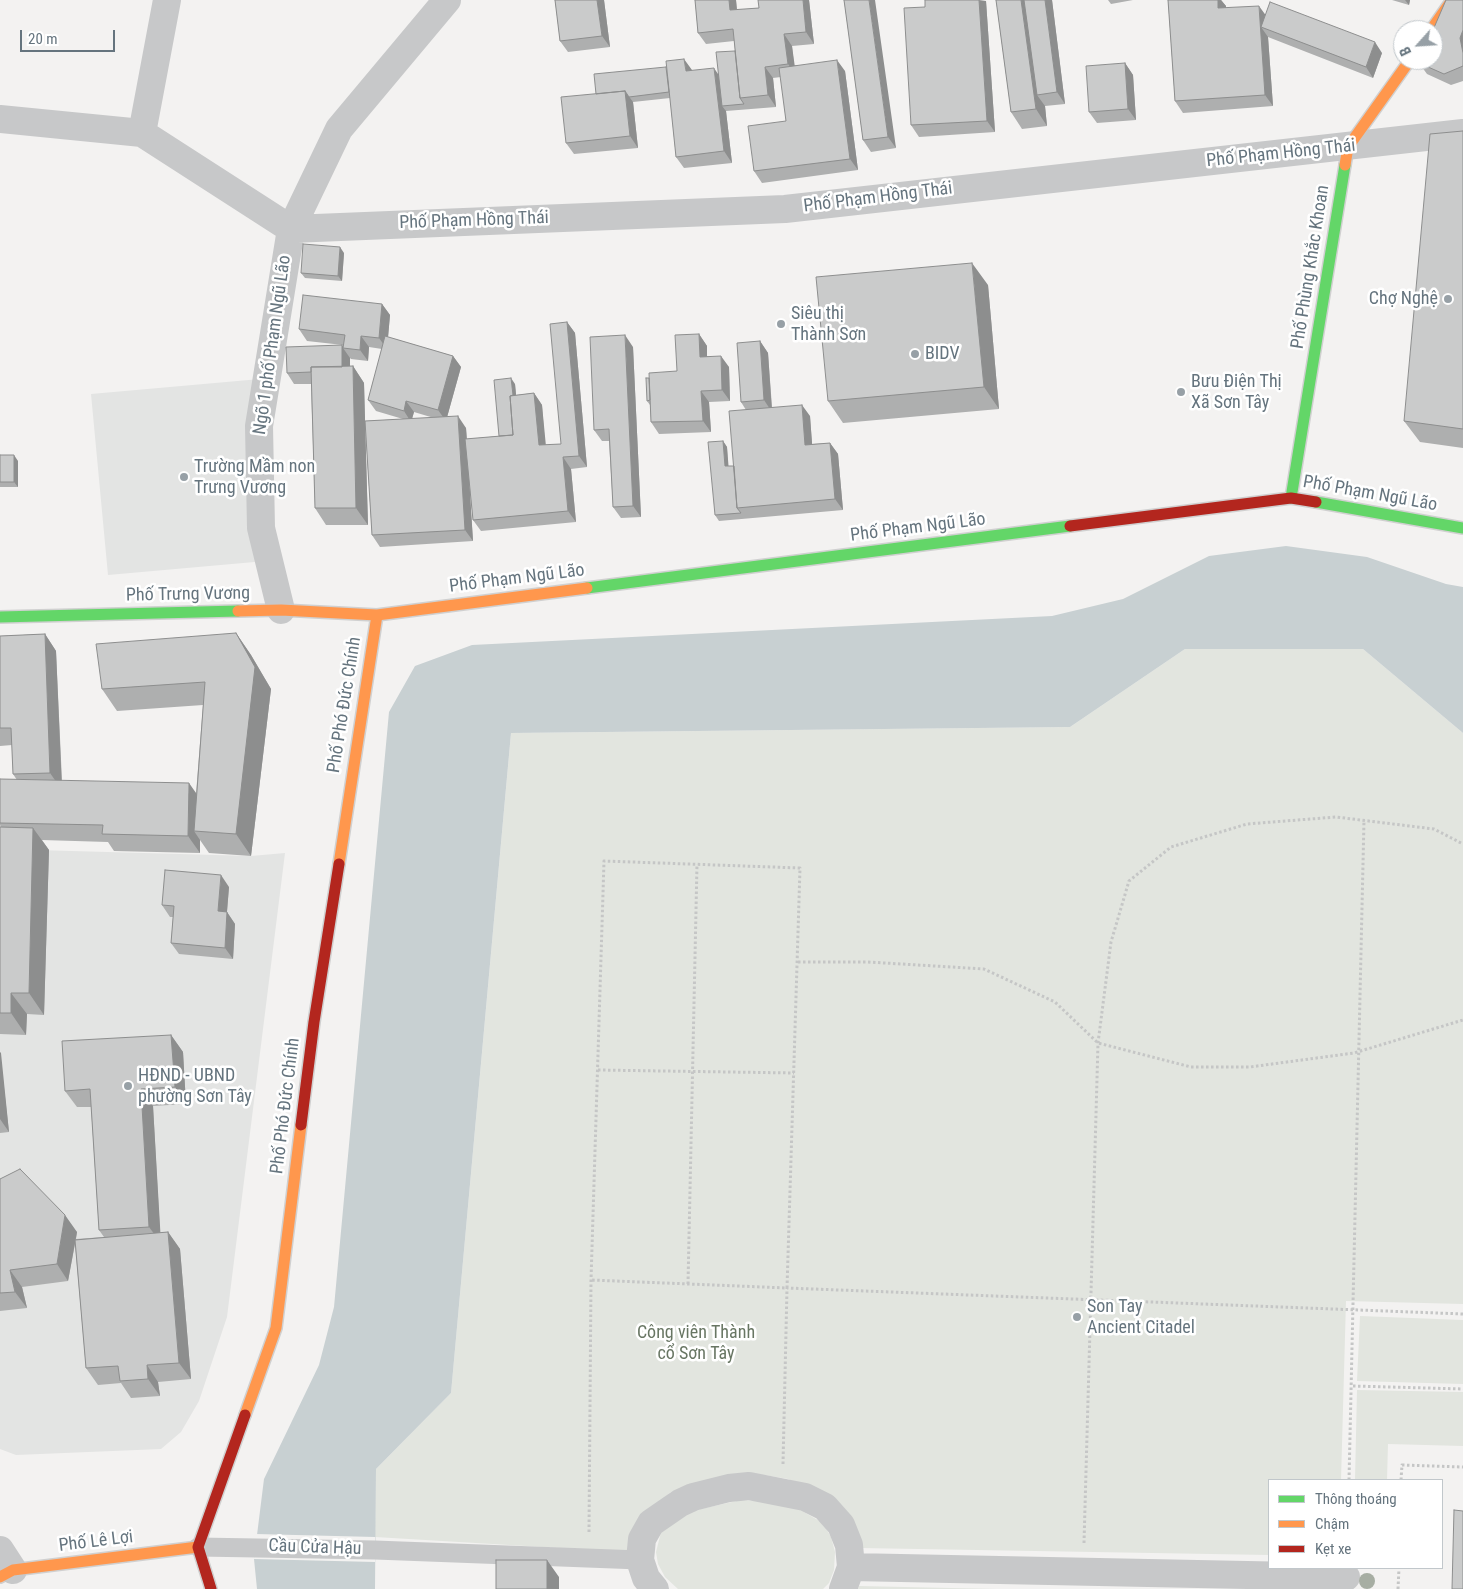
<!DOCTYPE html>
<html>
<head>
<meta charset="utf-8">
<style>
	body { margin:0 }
	#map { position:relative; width:1463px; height:1589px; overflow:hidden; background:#f3f2f1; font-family:"Roboto Condensed",sans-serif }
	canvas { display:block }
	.legend { position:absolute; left:1268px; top:1479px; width:175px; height:90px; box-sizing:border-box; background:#fff; border:1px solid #c1c7cb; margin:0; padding:6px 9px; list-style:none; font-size:15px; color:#65747e }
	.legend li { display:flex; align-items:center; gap:10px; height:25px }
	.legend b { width:25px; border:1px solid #c1c7cb }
	.north { position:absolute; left:1393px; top:20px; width:50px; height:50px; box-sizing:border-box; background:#fff; border:1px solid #c1c7cb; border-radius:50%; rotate:244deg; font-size:14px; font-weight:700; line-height:20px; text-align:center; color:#65747e }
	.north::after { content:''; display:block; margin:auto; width:18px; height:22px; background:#97a0a6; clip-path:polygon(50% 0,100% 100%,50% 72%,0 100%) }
	.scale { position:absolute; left:20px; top:30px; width:95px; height:22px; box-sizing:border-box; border:2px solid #65747e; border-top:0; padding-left:6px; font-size:15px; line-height:18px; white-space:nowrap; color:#65747e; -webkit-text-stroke:4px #fff; paint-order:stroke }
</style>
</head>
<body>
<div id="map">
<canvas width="1463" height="1589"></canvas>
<ul class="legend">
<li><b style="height:6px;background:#63d668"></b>Thông thoáng</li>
<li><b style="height:6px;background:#ff974d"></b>Chậm</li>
<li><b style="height:6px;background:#b3261e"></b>Kẹt xe</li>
</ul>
<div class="north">B</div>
<div class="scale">20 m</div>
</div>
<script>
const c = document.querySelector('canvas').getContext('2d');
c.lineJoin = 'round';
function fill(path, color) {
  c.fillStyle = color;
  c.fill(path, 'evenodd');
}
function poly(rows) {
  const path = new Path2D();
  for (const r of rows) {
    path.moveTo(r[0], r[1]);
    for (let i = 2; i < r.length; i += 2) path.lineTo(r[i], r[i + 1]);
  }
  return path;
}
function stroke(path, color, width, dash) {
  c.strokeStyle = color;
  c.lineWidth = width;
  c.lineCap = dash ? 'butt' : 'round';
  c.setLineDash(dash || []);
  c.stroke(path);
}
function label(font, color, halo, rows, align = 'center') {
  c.font = font + ' "Roboto Condensed",sans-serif';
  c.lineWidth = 5;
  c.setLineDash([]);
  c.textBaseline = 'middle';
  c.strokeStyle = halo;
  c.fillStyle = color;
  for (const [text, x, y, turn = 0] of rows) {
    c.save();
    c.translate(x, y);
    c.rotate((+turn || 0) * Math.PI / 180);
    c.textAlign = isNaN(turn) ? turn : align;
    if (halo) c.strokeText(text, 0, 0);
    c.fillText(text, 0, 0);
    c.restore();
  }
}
fill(poly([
	[260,379,277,560,108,575,91,394],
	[0,849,251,856,285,853,227,1317,199,1401,181,1432,161,1449,16,1455,0,1449]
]), '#e3e4e3');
fill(poly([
	[1185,649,1363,649,1463,733,1463,1304,1346,1301,1341,1480,1269,1480,1269,1555,860,1548,831,1498,788,1479,764,1475,692,1485,671,1492,642,1516,627,1552,375,1537,376,1469,451,1393,511,733,1070,727],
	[1360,1316,1463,1320,1463,1384,1357,1381],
	[1357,1390,1463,1392,1463,1446,1388,1444,1387,1480,1355,1480],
	[741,1500,764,1501,797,1508,823,1523,831,1537,835,1552,834,1570,829,1583,823,1589,678,1589,665,1577,658,1564,656,1552,661,1532,687,1512],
	[859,1586,997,1589,858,1589]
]), '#e2e5df');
fill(poly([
	[1286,546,1367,557,1446,584,1463,587,1463,733,1363,649,1185,649,1070,727,511,733,451,1393,376,1469,375,1589,257,1589,254,1559,264,1479,319,1365,334,1307,389,712,415,666,472,645,1052,616,1123,599,1209,556]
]), '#c8d0d2');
fill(poly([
	[256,1534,375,1537,375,1562,254,1559]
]), '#f3f2f1');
const fast = poly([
	[1291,498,1345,165],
	[1316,502,1463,528],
	[587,588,1070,526],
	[0,617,238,611]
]);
const slow = poly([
	[1431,30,1452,0],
	[1345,165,1348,147,1410,60],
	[238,611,281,610,377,615,587,588],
	[339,864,377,615],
	[245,1415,276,1328,301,1125],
	[0,1577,13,1570,198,1547]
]);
const jam = poly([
	[1070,526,1291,498,1316,502],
	[301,1125,314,1022,339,864],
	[211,1589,198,1547,245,1415]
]);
stroke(fast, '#d0d0d0', 14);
stroke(slow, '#d0d0d0', 14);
stroke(jam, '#d0d0d0', 14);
stroke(poly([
	[798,962,868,962,984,969,1055,1002,1098,1043,1191,1067,1250,1067,1354,1053,1463,1020],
	[598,1070,794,1073],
	[688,1284,697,864],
	[1353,1386,1463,1389],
	[783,1464,787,1288,1463,1314],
	[1349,1480,1364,820],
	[1401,1480,1402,1465,1463,1467],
	[589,1532,591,1280,604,861,800,868,787,1288,591,1280],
	[1084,1543,1098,1043,1111,942,1129,881,1171,847,1247,824,1336,817,1434,829,1463,844],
	[1398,1589,1399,1568]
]), '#c5c6c6', 3, [2.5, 2.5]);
stroke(poly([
	[198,1547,375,1550,640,1560]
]), '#c7c8c9', 19);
stroke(poly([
	[0,119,142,133,291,229],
	[142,133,167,0],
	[291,229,785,209,1463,133],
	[281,610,261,528,259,426,291,229,339,129,447,0],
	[0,1550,13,1570],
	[851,1567,1346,1577],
	[655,1589,646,1578,640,1560,642,1539,651,1523,680,1503,693,1497,729,1488,749,1486,805,1497,825,1507,841,1525,849,1545,851,1567,843,1589]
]), '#c7c8c9', 28);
stroke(fast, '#63d668', 11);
stroke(slow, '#ff974d', 11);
stroke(jam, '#b3261e', 11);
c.fillStyle = '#a7aea3';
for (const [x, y] of [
	[1367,1581]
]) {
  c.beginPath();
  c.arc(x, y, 8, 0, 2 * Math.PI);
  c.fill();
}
fill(poly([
	[555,0,604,0,610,47,568,52,560,41],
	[695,0,736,0,737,10,759,8,809,0,814,44,792,46,794,65,845,71,858,170,762,183,754,171,786,121,781,77,773,78,776,107,726,111,732,163,684,168,676,157,670,98,633,102,638,148,574,154,566,143,596,94,692,71,719,74,735,51,734,41,706,44,698,33],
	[844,0,896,148,871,152,863,140],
	[996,0,1052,0,1065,104,1045,106,1047,126,1022,129,1011,112],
	[1108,0,1133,0,1111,4],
	[1168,0,1221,0,1226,6,1226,8,1265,15,1382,53,1373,78,1268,37,1273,106,1183,113,1175,101],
	[1392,0,1410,0,1409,5],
	[1463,0,1463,81,1451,85,1427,74,1419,63],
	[986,1,995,132,919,137,911,125,925,7],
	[1125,63,1133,75,1136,120,1097,123,1089,112],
	[1463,131,1463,448,1420,442,1404,421],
	[344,253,342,281,305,278,301,273],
	[988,285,999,409,843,423,828,401],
	[382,304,390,315,388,337,453,356,461,367,447,417,466,428,467,439,499,436,515,384,516,395,534,393,542,405,545,445,561,444,567,322,575,333,587,467,571,469,576,522,481,531,473,520,469,482,473,541,380,547,372,535,365,423,368,525,326,525,315,508,311,384,294,384,287,373,343,347,343,345,307,341,299,329],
	[369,347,382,349,368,400,376,411,403,419,365,421,364,383,353,366,350,366,350,358,351,359,368,361],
	[414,412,434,418,412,419],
	[699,334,707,346,707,356,729,367,730,401,709,402,711,432,659,434,651,422,650,405,647,401,649,378,677,371],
	[760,341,768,353,772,407,810,416,812,444,830,443,838,454,843,510,719,521,715,515,723,441,727,447,728,466,734,466,746,410,741,402],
	[633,347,641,517,621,518,613,507,609,441,602,441,594,430],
	[0,455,18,461,18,487,0,487],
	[236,633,251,655,271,689,251,856,209,853,200,840,200,853,114,851,108,842,42,840,49,850,44,1015,27,1014,26,1035,0,1034,0,827,1,827,0,825,0,779,17,780,13,774,12,745,0,746,0,636,45,634,56,651,62,781,196,794,203,705,117,711,102,689],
	[229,887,227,912,235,924,233,959,179,954,171,943,173,917,170,917,162,905],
	[171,1035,183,1052,186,1104,153,1106,160,1233,168,1232,180,1249,191,1379,158,1382,160,1396,131,1398,121,1383,98,1385,86,1368,75,1244,68,1281,22,1287,27,1308,0,1311,0,1179,77,1232,76,1239,104,1237,99,1230,91,1107,77,1107,65,1091],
	[0,1052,9,1132,0,1133]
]), '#aeafaf');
fill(poly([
	[597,0,604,0,610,47,602,36],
	[729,0,736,0,738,22,730,10],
	[803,0,809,0,814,44,806,32],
	[869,0,875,0,896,148,888,137],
	[979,0,986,1,995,132,987,121],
	[1021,0,1031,0,1037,95,1045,106,1047,126,1036,109],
	[1045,0,1052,0,1065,104,1057,92],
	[1218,0,1221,0,1226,6,1226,20,1218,8],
	[1405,0,1410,0,1409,5],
	[1259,6,1267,17,1261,27,1268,37,1273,106,1265,95],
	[1463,30,1463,53,1460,38],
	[784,34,792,46,796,75,788,64],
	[1375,42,1382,53,1373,78,1366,67],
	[684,59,692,70,693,83,686,71],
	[837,60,845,71,858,170,850,159],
	[1125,63,1133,75,1136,120,1128,109],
	[765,67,773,78,776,107,768,95],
	[714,68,722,80,722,106,726,111,732,163,724,151],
	[625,91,633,102,638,148,630,136],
	[340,247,344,253,342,281,338,276],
	[972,263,988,285,999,409,984,387],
	[382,304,390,315,387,349,379,338],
	[567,322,575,333,587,467,579,456],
	[699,334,707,346,707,368,700,357],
	[625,335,633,347,641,517,633,506],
	[361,336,369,347,368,361,360,350],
	[760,341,768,353,772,412,764,400],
	[342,345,344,348,343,348,350,358,350,383,342,372],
	[453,356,461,367,446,421,438,410],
	[721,356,729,367,730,401,722,390],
	[353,366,364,383,368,525,356,508],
	[511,378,515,384,521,446,517,440],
	[701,391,709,402,711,432,703,421],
	[534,393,542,405,547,457,539,445],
	[406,401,414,412,411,422,404,411],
	[802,405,810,416,813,456,805,445],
	[458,416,466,428,473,541,465,530],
	[723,441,727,447,729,472,725,466],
	[830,443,838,454,843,510,835,499],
	[14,455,18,461,18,487,14,482],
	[563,457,571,469,576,522,568,511],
	[236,633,251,655,271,689,251,856,236,834],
	[45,634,56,651,62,790,50,773],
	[189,783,201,800,194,831,200,840,200,853,188,836],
	[33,828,49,850,44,1015,29,993],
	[221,875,229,887,226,923,218,911],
	[227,912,235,924,233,959,225,948],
	[11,993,27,1014,26,1035,11,1013],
	[171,1035,183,1052,186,1104,175,1087],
	[0,1052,1,1053,9,1132,0,1119],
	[141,1089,153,1106,161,1243,149,1227],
	[65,1215,77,1232,68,1281,57,1264],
	[168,1232,180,1249,191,1379,179,1363],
	[10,1270,22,1287,27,1308,15,1292],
	[147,1365,158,1382,160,1396,148,1379],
	[547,1560,559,1577,559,1589,547,1589]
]), '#8d8e8e');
const building = poly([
	[555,0,597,0,602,36,560,41,555,0],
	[695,0,729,0,730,10,759,8,758,0,803,0,806,32,784,34,788,64,765,67,768,95,740,98,733,29,698,33,695,0],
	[844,0,869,0,888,137,863,140,844,0],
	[925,0,979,0,987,121,911,125,904,8,925,7,925,0],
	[996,0,1021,0,1036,109,1011,112,996,0],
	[1024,0,1045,0,1057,92,1037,95,1024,0],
	[1168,0,1218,0,1218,8,1259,6,1265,95,1175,101,1168,0],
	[1446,0,1463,0,1463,30,1460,38,1463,53,1463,66,1444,74,1419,63,1420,60,1433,60,1433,30,1446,0],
	[1270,2,1375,42,1366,67,1261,27,1270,2],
	[735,51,740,98,744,104,722,106,716,52,735,51],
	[684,59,686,71,714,68,724,151,676,157,666,61,684,59],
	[837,60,850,159,754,171,748,126,786,121,779,68,837,60],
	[1125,63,1128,109,1089,112,1086,66,1125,63],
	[666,67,669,92,629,97,625,91,596,94,594,74,666,67],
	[625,91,630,136,566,143,561,97,625,91],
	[1463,131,1463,429,1404,421,1430,134,1463,131],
	[303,244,340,247,338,276,301,273,303,244],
	[972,263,984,387,828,401,816,277,972,263],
	[303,295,382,304,379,338,361,336,360,350,343,348,345,335,299,329,303,295],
	[567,322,579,456,563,457,568,511,473,520,465,439,513,435,510,396,534,393,539,445,561,444,550,324,567,322],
	[699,334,700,357,721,356,722,390,701,391,703,421,651,422,649,373,677,371,675,335,699,334],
	[625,335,633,506,613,507,609,429,594,430,590,337,625,335],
	[385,336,453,356,438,410,406,401,404,411,368,400,385,336],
	[760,341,764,400,741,402,737,343,760,341],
	[342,345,342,367,311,367,311,372,287,373,286,347,342,345],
	[353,366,356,508,315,508,311,367,353,366],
	[511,378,513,395,510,396,513,435,499,436,494,380,511,378],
	[646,378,649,378,650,400,647,401,646,378],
	[802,405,805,445,830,443,835,499,737,508,729,411,802,405],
	[458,416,465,530,372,535,365,421,458,416],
	[723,441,725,466,734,466,737,508,741,513,715,515,708,442,723,441],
	[0,455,14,455,14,482,0,482,0,455],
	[236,633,255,667,236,834,194,831,205,682,102,689,96,644,236,633],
	[45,634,50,773,13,774,11,728,0,728,0,636,45,634],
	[0,779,189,783,188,836,102,834,103,825,0,823,0,779],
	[0,827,33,828,29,993,11,993,11,1013,0,1013,0,827],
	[165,870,221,875,218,911,227,912,225,948,171,943,174,906,162,905,165,870],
	[171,1035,175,1087,141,1089,149,1227,99,1230,90,1089,65,1091,62,1041,171,1035],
	[20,1169,65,1215,57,1264,10,1270,15,1292,0,1293,0,1179,20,1169],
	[168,1232,179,1363,147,1365,148,1379,120,1381,118,1366,86,1368,75,1240,168,1232],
	[1454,1510,1463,1511,1463,1589,1452,1589,1454,1510],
	[496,1560,547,1560,547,1589,496,1589,496,1560]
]);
fill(building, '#cacbcb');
stroke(building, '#8d8e8e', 1);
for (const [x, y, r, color] of [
	[1448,299,5,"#97a0a6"],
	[781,324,5,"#97a0a6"],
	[915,354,5,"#97a0a6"],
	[1181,392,5,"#97a0a6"],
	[184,477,5,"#97a0a6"],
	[128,1086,5,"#97a0a6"],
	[1077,1317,5,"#97a0a6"]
]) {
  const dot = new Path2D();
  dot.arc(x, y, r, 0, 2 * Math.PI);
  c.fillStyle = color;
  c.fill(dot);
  stroke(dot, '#fff', 2);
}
label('18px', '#65747e', '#fff', [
	["Phố Phạm Hồng Thái",1281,154,-6],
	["Phố Phạm Hồng Thái",878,198,-7],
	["Phố Phạm Hồng Thái",474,221,-2],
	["Phố Phùng Khắc Khoan",1311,267,-81],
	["Ngõ 1 phố Phạm Ngũ Lão",273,345,-82],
	["Phố Phạm Ngũ Lão",1370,494,10],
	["Phố Phạm Ngũ Lão",918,528,-7],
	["Phố Phạm Ngũ Lão",517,579,-7],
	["Phố Trưng Vương",188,595,-1],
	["Phố Phó Đức Chính",345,705,-81],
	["Phố Phó Đức Chính",286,1106,-83],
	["Phố Lê Lợi",96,1542,-7],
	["Cầu Cửa Hậu",315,1548,2]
]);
label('18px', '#65747e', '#fff', [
	["Chợ Nghệ",1438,299,"right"],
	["Siêu thị",791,314],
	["Thành Sơn",791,335],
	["BIDV",925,354],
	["Bưu Điện Thị",1191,382],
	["Xã Sơn Tây",1191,403],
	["Trường Mầm non",194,467],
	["Trưng Vương",194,488],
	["HĐND - UBND",138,1076],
	["phường Sơn Tây",138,1097],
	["Son Tay",1087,1307],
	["Ancient Citadel",1087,1328]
], 'left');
label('18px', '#687663', '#fff', [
	["Công viên Thành",696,1333],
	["cổ Sơn Tây",696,1354]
]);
</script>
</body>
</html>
